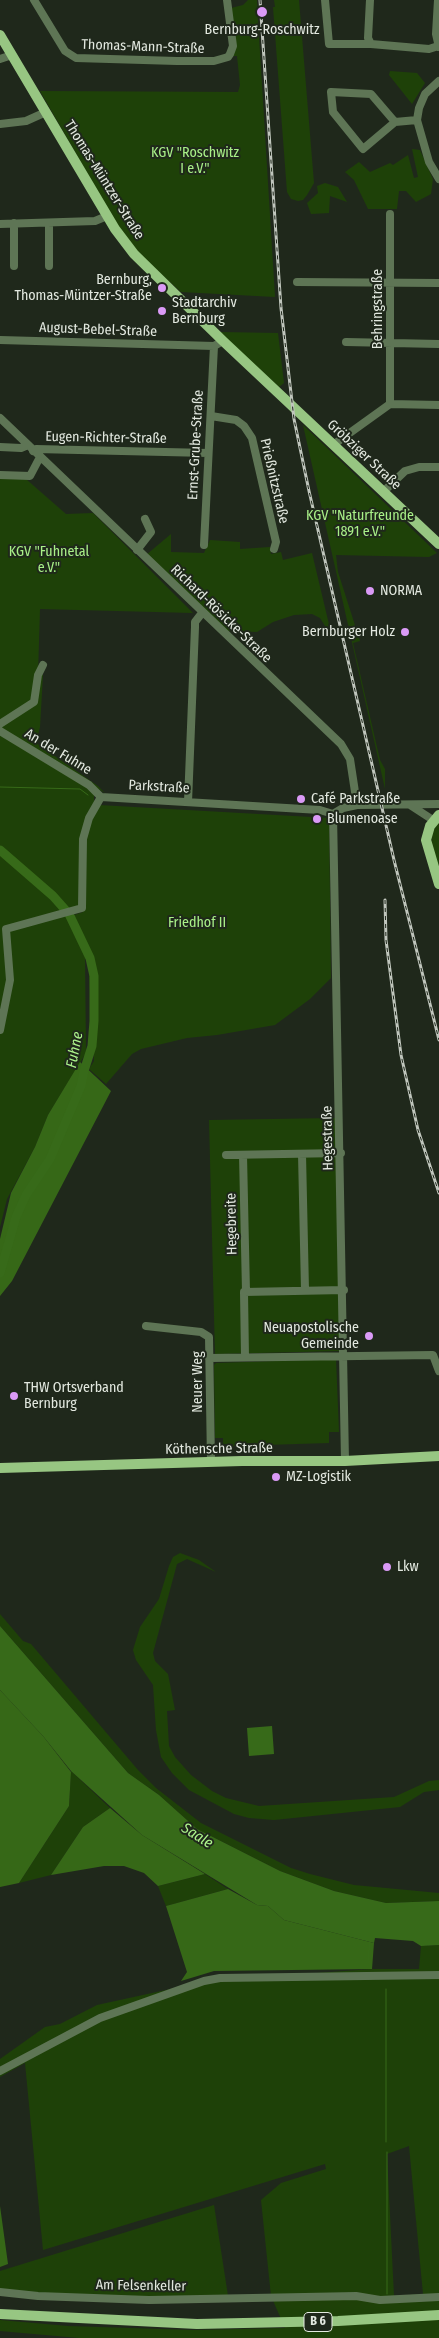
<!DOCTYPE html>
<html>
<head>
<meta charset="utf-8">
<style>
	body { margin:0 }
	canvas { display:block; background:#1f281b }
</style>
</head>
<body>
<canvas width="439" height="2338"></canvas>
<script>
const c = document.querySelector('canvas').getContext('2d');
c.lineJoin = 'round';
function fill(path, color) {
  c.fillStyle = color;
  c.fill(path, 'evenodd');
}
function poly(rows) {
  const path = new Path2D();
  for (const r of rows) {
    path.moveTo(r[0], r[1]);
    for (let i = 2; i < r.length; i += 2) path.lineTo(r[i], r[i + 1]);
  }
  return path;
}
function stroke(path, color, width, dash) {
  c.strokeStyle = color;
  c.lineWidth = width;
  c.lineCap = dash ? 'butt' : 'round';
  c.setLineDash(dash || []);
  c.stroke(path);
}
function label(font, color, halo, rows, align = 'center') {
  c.font = font + ' "Fira Sans Condensed",sans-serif';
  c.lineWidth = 4;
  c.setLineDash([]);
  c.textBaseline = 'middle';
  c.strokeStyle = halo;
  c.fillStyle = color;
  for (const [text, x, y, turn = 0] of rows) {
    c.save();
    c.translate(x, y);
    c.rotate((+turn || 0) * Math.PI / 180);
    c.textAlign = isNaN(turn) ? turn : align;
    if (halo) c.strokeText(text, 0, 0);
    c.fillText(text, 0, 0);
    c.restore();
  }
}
fill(poly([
	[248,0,257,0,258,20,275,297,181,292,139,254,116,223,40,91,238,92,240,85,237,56,232,56,235,47,231,8,243,5],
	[274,0,299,0,314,183,307,195,303,200,298,201,291,199,287,192,273,7,275,7],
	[390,71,417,73,425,83,412,104,389,75],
	[412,149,420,150,433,179,431,194,416,202,406,191,399,191,397,209,368,209,354,180,345,172,359,162,370,172,390,163,393,165,408,155,414,178,418,177],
	[325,183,338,187,347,202,330,196,329,213,311,214,307,203,318,193,317,186],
	[219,332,278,333,284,383,279,387],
	[303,425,437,553,429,557,336,555,338,572,360,641,353,643,380,760,385,769,385,789],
	[0,478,26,479,66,514,93,513,193,613,40,609,38,674,43,675,40,727,36,743,98,786,105,793,0,730],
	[171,534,171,552,204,553,210,540,240,542,240,549,270,547,271,554,281,552,283,560,312,553,332,637,320,618,312,614,294,615,273,622,257,632,224,631,146,555],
	[0,735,94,792,94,803,80,841,80,905,69,909,71,916,83,912,85,838,89,822,99,805,329,818,331,978,310,999,275,1025,217,1035,187,1038,141,1049,132,1054,106,1084,89,1069,94,1061,88,956,80,939,85,955,86,1053,48,1115,35,1147,7,1199,0,1227,0,849,59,900,0,847],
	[439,821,439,869,432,847,431,835],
	[335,1118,340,1351,215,1354,209,1120],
	[336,1359,339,1432,329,1432,329,1443,233,1446,233,1444,223,1444,223,1438,215,1438,214,1365,216,1363],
	[180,1553,199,1560,216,1572,187,1559,177,1564,153,1653,155,1661,168,1674,175,1710,167,1711,169,1746,175,1757,191,1775,212,1791,226,1798,259,1806,394,1797,429,1781,439,1780,439,1790,424,1792,400,1807,274,1820,249,1818,234,1814,189,1790,172,1773,161,1757,156,1730,153,1685,136,1660,133,1650,140,1627,159,1599,169,1566,173,1557],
	[0,1614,23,1641,31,1644,138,1770,156,1788,201,1823,291,1868,310,1874,354,1885,439,1893,439,1901,386,1903,334,1891,280,1871,197,1829,159,1795,128,1773,0,1626],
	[71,1771,110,1808,83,1827,51,1875,19,1883,69,1806],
	[205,1874,228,1889,166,1906,158,1886],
	[439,1945,439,2338,79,2338,0,2331,0,2320,68,2326,192,2330,285,2328,271,2296,261,2200,281,2183,326,2169,325,2164,43,2250,25,2063,0,2077,0,2059,45,2027,60,2024,97,2005,207,1981,372,1969,419,1969,421,1946],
	[409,2146,423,2294,394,2296,387,2154],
	[214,2205,228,2296,153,2298,40,2294,0,2289,0,2271]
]), '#1e4108');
fill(poly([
	[80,1062,111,1091,12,1281,0,1296,0,1239,11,1193,35,1147,48,1115],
	[0,1690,43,1736,71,1772,69,1806,19,1883,0,1887],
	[110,1808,142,1835,205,1874,158,1886,144,1873,124,1866,104,1866,51,1875,83,1827],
	[228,1889,257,1905,268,1906,284,1920,374,1943,372,1969,214,1971,181,1981,187,1972,166,1906],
	[0,2206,8,2264,0,2267]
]), '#366817');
fill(poly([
	[0,1626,128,1773,159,1795,197,1829,280,1871,334,1891,386,1903,439,1901,439,1945,421,1946,413,1941,375,1938,374,1943,284,1920,268,1906,257,1905,142,1835,71,1771,43,1736,0,1690],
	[272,1726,274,1754,249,1756,247,1728]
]), '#376a19');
stroke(poly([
	[0,787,80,789,88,795],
	[368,1960,370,1941],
	[386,1989,386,2142],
	[387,2152,387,2294]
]), '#376a19', 1);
stroke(poly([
	[0,850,53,896,69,914,90,958,94,976,94,1021,92,1046,84,1071,81,1086,50,1159,26,1195,16,1217,0,1273]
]), '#376a19', 9);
stroke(poly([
	[34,0,65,51,76,58,177,61,214,61,228,57,230,54,233,46,227,0],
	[325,0,329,44,371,44],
	[370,0,368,38,371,44,429,49,438,46],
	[438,0,436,34,439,47],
	[0,59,12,55],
	[439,81,425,94,419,108,417,120,429,162,439,179],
	[395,122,363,149,333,112,331,92,371,94,395,122,417,120],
	[0,124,26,121,46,112],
	[14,223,14,266],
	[49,223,49,266],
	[0,224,95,221,107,216],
	[297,282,439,283],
	[0,340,214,346,223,341],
	[346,342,439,344],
	[390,404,390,214],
	[211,416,236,420,244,426,252,438,276,542,274,549],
	[0,418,341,744,350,759,357,805],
	[333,445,390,404,439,405],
	[0,447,21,448,28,445],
	[33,451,36,449,208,453],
	[0,475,30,476,40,457],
	[383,492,405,471,419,467,439,467],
	[204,545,214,346],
	[137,550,151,532,145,519],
	[0,724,34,702,38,675,43,665],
	[0,731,89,785,101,797],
	[188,802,195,627,195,622,202,613],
	[410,805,433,820],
	[333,814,345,1461],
	[333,814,343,808,357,805,439,804],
	[0,1030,10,980,6,929,82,908,83,839,89,818,101,797,320,810,333,814],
	[302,1154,305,1290],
	[226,1155,341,1153],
	[243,1155,246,1292],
	[146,1326,201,1332,209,1337,211,1462],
	[245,1357,244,1292,344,1290],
	[209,1358,433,1355,439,1371],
	[0,2071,100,2018,204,1981,220,1978,439,1975],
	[0,2292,38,2296,149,2300,356,2296,380,2300,439,2297]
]), '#5e7555', 8);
stroke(poly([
	[0,35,115,229,134,254,223,341,439,544],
	[439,815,430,826,426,840,439,884],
	[0,1468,242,1461,345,1461,439,1456],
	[0,2314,197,2324,338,2321,439,2315]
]), '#97c682', 10);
const rail = poly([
	[260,0,281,308,294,419,309,491,394,860,439,1040],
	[385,900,386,940,401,1055,418,1130,439,1193]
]);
stroke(rail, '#c0c6bd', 3);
stroke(rail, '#1f281b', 1, [4]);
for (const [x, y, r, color] of [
	[262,12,6,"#da9af6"],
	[162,288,5,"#da9af6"],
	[162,311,5,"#da9af6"],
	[370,591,5,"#da9af6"],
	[405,632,5,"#da9af6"],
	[301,799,5,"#da9af6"],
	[317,819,5,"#da9af6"],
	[369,1336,5,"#da9af6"],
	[14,1396,5,"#da9af6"],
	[276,1477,5,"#da9af6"],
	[387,1567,5,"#da9af6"]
]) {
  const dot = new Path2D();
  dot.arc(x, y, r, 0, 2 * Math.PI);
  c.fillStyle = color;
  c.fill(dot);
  stroke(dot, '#1f281b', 2);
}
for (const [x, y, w] of [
	[318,2322,28]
]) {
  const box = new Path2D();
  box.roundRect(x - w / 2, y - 9.5, w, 19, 4);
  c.fillStyle = '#1f281b';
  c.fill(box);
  stroke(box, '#e3e9e0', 1);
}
label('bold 12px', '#e3e9e0', null, [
	["B 6",318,2322]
]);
label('14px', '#e3e9e0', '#1f281b', [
	["Bernburg-Roschwitz",262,30,"center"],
	["Bernburg,",152,280,"right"],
	["Thomas-Müntzer-Straße",152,296,"right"],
	["Stadtarchiv",172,303],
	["Bernburg",172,319],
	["NORMA",380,591],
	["Bernburger Holz",395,632,"right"],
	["Café Parkstraße",311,799],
	["Blumenoase",327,819],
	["Neuapostolische",359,1328,"right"],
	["Gemeinde",359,1344,"right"],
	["THW Ortsverband",24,1388],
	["Bernburg",24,1404],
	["MZ-Logistik",286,1477],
	["Lkw",397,1567]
], 'left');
label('14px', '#e3e9e0', '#1f281b', [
	["Thomas-Mann-Straße",143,47,2],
	["Thomas-Müntzer-Straße",104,180,58],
	["Behringstraße",378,309,-90],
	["August-Bebel-Straße",98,330,2],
	["Eugen-Richter-Straße",106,438,1],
	["Ernst-Grube-Straße",196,445,-87],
	["Gröbziger Straße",364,455,43],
	["Prießnitzstraße",274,481,77],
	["Richard-Rösicke-Straße",221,614,44],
	["An der Fuhne",58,752,31],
	["Parkstraße",159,787,3],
	["Hegestraße",328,1138,-91],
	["Hegebreite",232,1224,-91],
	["Neuer Weg",198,1382,-90],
	["Köthensche Straße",219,1449,-1],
	["Am Felsenkeller",141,2286,1]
]);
label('14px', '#a9f088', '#1f281b', [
	["KGV \"Roschwitz",195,153],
	["I e.V.\"",195,169],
	["KGV \"Naturfreunde",360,516],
	["1891 e.V.\"",360,532],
	["KGV \"Fuhnetal",49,552],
	["e.V.\"",49,568],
	["Friedhof II",197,923]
]);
label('italic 15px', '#aef58d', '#1f281b', [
	["Fuhne",75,1050,-79],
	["Saale",197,1836,32]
]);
</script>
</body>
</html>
